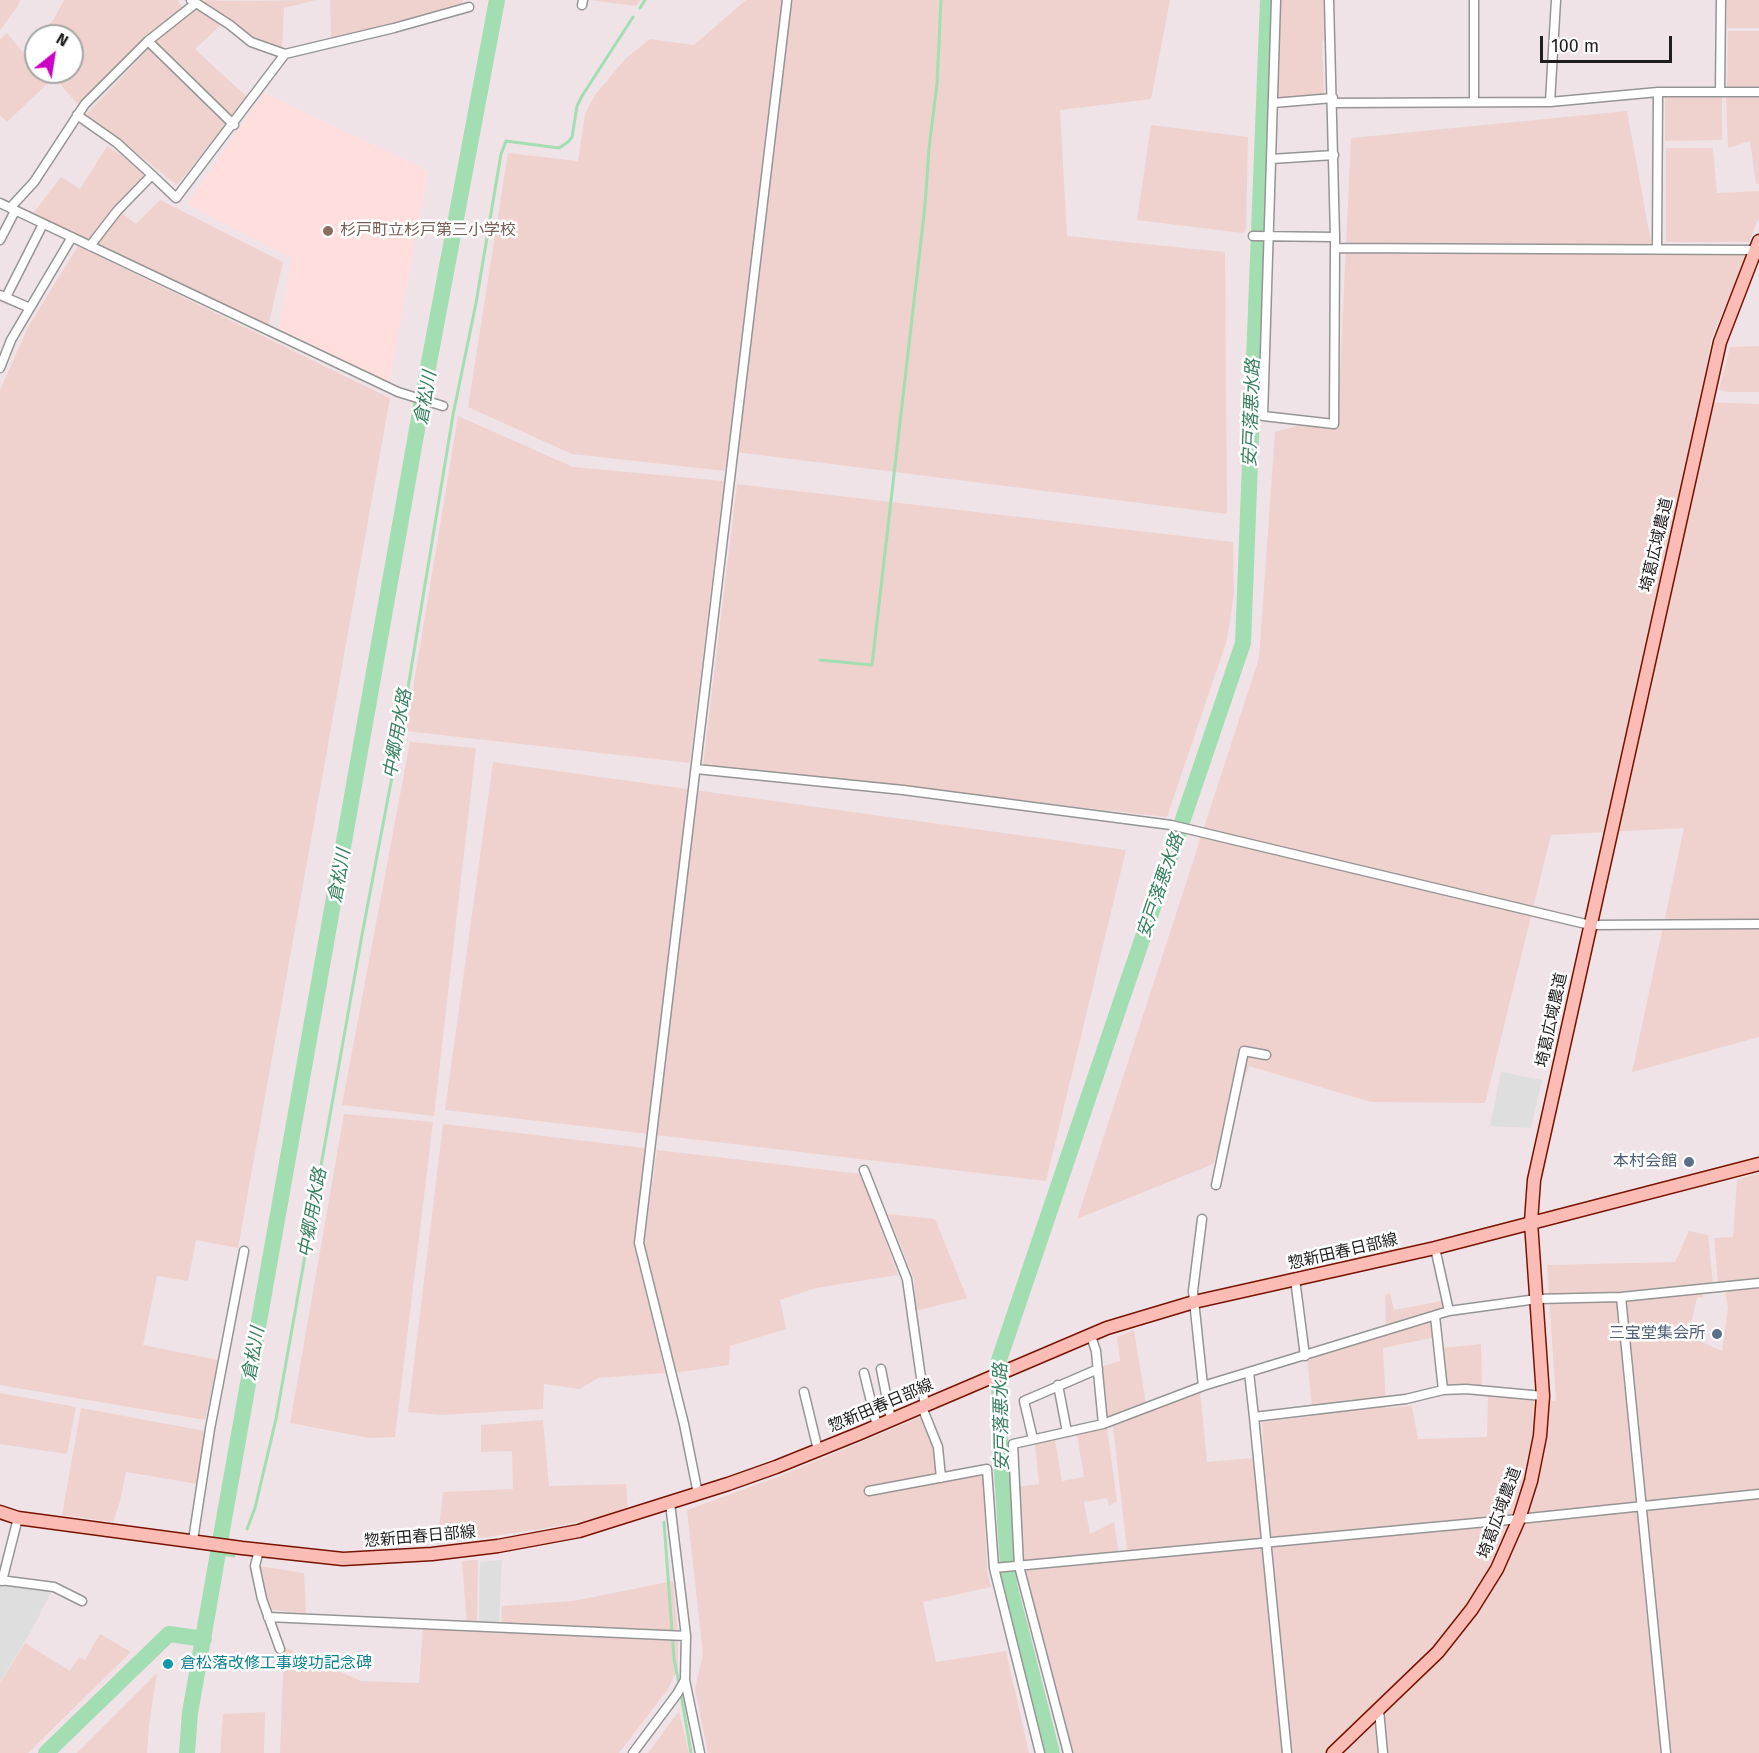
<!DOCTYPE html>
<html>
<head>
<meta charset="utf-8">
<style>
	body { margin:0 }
	#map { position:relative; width:1759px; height:1753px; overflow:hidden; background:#efe3e7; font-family:"Fira Sans",sans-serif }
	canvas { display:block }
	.north { position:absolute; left:24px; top:24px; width:60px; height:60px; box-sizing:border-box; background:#fff; border:2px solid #a5a5a5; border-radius:50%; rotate:30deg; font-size:16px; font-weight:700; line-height:24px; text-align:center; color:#1e1e1e }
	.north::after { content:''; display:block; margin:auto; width:21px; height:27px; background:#cc00c4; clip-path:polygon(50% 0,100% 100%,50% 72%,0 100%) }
	.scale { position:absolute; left:1540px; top:36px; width:132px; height:27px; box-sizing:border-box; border:3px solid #1e1e1e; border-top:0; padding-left:8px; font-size:18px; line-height:21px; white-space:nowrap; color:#1e1e1e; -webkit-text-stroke:4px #fff; paint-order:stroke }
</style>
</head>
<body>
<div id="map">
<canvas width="1759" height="1753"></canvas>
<div class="north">N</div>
<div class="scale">100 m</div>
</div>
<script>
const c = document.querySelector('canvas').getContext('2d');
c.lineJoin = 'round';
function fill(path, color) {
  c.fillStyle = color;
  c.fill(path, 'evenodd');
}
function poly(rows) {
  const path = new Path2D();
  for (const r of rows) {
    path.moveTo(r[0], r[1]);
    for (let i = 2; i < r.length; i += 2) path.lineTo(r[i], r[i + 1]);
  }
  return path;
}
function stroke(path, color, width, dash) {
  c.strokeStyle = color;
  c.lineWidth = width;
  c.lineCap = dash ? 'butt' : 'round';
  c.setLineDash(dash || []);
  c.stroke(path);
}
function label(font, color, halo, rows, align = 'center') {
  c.font = font + ' "Fira Sans","Noto Sans JP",sans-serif';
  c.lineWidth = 5;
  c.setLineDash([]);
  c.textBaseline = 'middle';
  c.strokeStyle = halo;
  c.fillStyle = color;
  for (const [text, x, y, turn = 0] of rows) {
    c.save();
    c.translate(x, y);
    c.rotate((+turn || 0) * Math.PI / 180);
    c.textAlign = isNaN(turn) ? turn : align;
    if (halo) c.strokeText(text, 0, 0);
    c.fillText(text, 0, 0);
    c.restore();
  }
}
fill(poly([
	[264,93,428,171,389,384,278,331,292,258,187,204]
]), '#ffdedd');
fill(poly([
	[0,0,20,0,18,6,0,30],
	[64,0,178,0,182,7,129,55,79,106,50,72,72,72,72,36,39,36,54,19],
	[205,0,228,1,316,0,284,8,282,50,254,42,202,3],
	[330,0,463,0,462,4,331,40],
	[589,0,640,0,636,6],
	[746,0,1170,0,1151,99,1060,110,1067,236,1225,252,1227,514,728,451,725,471,572,454,468,407,508,153,578,161,585,114,595,95,626,58,650,39,694,45],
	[1279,0,1325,0,1327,40,1322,41,1324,96,1277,100],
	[1727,0,1759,0,1759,28,1727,28],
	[197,7,223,23,195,49,248,98,177,185,129,147,84,117,159,38],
	[1728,31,1759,31,1759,89,1727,89],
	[7,33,36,68,36,72,39,72,48,83,7,122,0,115,0,39],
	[1726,95,1759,96,1759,184,1756,184,1750,141,1728,148],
	[1665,96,1722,96,1722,140,1665,141],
	[1627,111,1653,253,1747,254,1711,340,1701,402,1759,404,1759,1037,1632,1072,1684,828,1551,835,1485,1103,1371,1102,1249,1066,1213,1164,1077,1219,1259,658,1275,432,1338,415,1351,138],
	[1151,125,1248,137,1246,230,1243,233,1137,220],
	[107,146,123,156,146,177,116,208,136,224,160,200,283,262,268,327,95,242,32,215,61,177,80,189],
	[1666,148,1713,148,1717,193,1759,191,1759,217,1749,242,1666,242],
	[78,246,390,398,238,1248,196,1240,188,1281,157,1276,143,1345,218,1360,205,1420,0,1385,0,390,28,327],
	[1759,346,1759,392,1728,392,1719,390,1730,347],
	[458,416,573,467,724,481,690,763,406,731],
	[737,484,1233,542,1234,594,1227,640,1167,817,703,765],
	[410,742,476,748,434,1116,342,1105],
	[493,762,1126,850,1046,1181,445,1110],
	[344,1114,433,1122,395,1437,369,1438,290,1423],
	[443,1124,645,1148,634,1244,665,1373,598,1378,580,1389,544,1384,543,1409,442,1415,408,1412],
	[657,1150,861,1174,898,1275,816,1288,780,1300,786,1329,730,1346,729,1365,674,1373,644,1243],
	[1759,1173,1759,1753,1072,1753,1024,1571,1128,1560,1112,1417,1107,1419,1103,1366,1120,1361,1117,1337,1134,1330,1147,1411,1200,1390,1207,1462,1264,1457,1262,1422,1313,1416,1307,1358,1386,1333,1385,1295,1390,1293,1394,1310,1442,1301,1444,1310,1438,1312,1441,1348,1481,1344,1482,1386,1445,1385,1436,1337,1383,1348,1386,1408,1412,1406,1418,1439,1487,1437,1488,1396,1556,1401,1547,1265,1675,1262,1689,1231,1708,1235,1713,1284,1704,1285,1703,1297,1697,1298,1688,1336,1722,1351,1728,1308,1724,1283,1718,1283,1714,1238,1733,1237,1737,1180],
	[888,1214,935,1219,967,1298,915,1311,914,1279],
	[0,1393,76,1407,67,1454,0,1444],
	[81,1408,205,1431,197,1484,126,1472,120,1501,113,1522,62,1515],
	[923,1416,935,1447,939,1480,983,1473,987,1570,991,1587,923,1602,936,1662,1006,1651,1029,1753,708,1753,695,1689,703,1654,687,1510,775,1478],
	[543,1420,549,1486,626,1484,628,1513,541,1529,437,1544,443,1492,513,1489,512,1451,481,1452,481,1425],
	[1107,1428,1117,1501,1109,1506,1107,1498,1084,1502,1090,1534,1114,1522,1119,1556,1022,1564,1016,1487,1039,1484,1035,1443,1055,1440,1062,1481,1084,1477,1077,1435],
	[478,1560,477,1623,501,1625,502,1606,573,1601,673,1581,678,1636,678,1667,668,1689,619,1753,280,1753,284,1647,361,1681,419,1683,423,1626,467,1626,462,1561],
	[259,1566,304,1573,306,1613,270,1610],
	[100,1634,131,1652,28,1753,0,1753,0,1683,25,1643,70,1671,79,1657,85,1660],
	[157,1673,149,1725,147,1753,77,1753],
	[679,1711,689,1753,648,1753],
	[265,1712,264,1753,220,1753,223,1714]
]), '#efd2ce');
fill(poly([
	[1501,1072,1542,1080,1531,1128,1490,1126],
	[502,1560,499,1624,479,1623,480,1562],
	[0,1584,52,1591,30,1633,0,1682]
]), '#dedede');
stroke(poly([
	[640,8,645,0],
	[820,660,872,665,925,206,929,148,937,84,941,0],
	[664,1522,674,1659,679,1684],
	[247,1529,255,1508,276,1419,362,935,402,724,453,415,476,303,501,154,506,141,559,148,568,142,572,137,577,106,582,96,633,17],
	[218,1553,234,1556],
	[681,1694,691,1753]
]), '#a2deb2', 3);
stroke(poly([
	[46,1753,169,1634,204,1639],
	[187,1753,190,1713,218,1553,425,384,497,0],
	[1052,1753,1009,1584,1000,1440,999,1360,1243,643,1268,0]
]), '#a2deb2', 16);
const street = poly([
	[191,0,196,3,148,41,234,125],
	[1276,0,1263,416,1334,424,1335,248],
	[1329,0,1335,237],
	[1474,0,1474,101],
	[196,3,230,25,251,42,285,54],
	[582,5,583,0],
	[1720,92,1721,0],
	[1550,102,1556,0],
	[1273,103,1333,98],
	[1333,103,1550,102,1658,92,1759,92],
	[77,115,117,143,152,175],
	[1271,159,1334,155],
	[0,203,398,392,443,406],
	[10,208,34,182,85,104,148,41],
	[1253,236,1335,237,1335,248,1756,250],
	[0,240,15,211],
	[90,246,117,211,152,175,176,198,285,54,394,28,469,7],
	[1657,248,1658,92],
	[0,295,30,308],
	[6,297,43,224],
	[0,368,11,340,72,237],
	[696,769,903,790,1171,825,1590,925,1759,924],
	[864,1170,907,1279,925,1406],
	[1216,1185,1244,1051,1266,1055],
	[1202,1219,1193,1291,1203,1386],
	[1435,1248,1449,1311],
	[1295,1279,1305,1356],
	[1621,1297,1666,1753],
	[1435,1316,1443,1390],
	[1091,1336,1096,1351,1103,1424],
	[881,1369,891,1420],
	[1249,1372,1254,1417],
	[864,1373,877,1426],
	[1058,1385,1067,1432],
	[804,1392,818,1450],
	[922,1407,938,1447,941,1478],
	[1033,1439,1024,1401,1098,1369],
	[869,1491,987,1469,994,1568,1040,1753],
	[698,1494,684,1424,639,1243,787,0],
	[193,1540,210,1429,244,1251],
	[259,1550,255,1566,262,1599,280,1649],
	[994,1568,1519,1519,1759,1494],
	[0,1580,54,1587,82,1601],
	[2,1581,18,1518],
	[268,1617,686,1636],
	[685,1680,700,1753],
	[1379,1710,1383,1753],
	[633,1753,677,1694,685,1680,686,1636,670,1503],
	[1068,1753,1019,1566,1013,1444,1103,1424,1203,1386,1449,1311,1537,1299,1621,1297,1759,1283],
	[1287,1753,1254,1417,1406,1399,1443,1390,1466,1389,1543,1396]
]);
const secondary = poly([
	[0,1512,18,1518,242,1548,343,1559,432,1554,498,1546,579,1531,728,1484,776,1467,858,1434,1107,1328,1194,1302,1435,1248,1759,1164],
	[1333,1753,1438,1652,1472,1609,1497,1569,1519,1519,1531,1481,1540,1436,1543,1396,1531,1222,1534,1180,1720,342,1759,241]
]);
stroke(street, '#959595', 11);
stroke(secondary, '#781302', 15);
stroke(street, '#fff', 8);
stroke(secondary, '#fbbcb5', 12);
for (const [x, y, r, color] of [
	[328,231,6,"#8d6e63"],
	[1689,1162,6,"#5c6f8a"],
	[1717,1334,6,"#5c6f8a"],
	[168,1664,6,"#0f9aa8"]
]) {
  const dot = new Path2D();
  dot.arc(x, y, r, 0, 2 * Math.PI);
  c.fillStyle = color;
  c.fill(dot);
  stroke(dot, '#fff', 2);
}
label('16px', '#785e54', '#fff', [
	["杉戸町立杉戸第三小学校",340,231]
], 'left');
label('16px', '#1e1e1e', '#fff', [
	["埼葛広域農道",1657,545,-77],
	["埼葛広域農道",1552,1020,-78],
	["惣新田春日部線",1343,1252,-13],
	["惣新田春日部線",881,1406,-23],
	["埼葛広域農道",1500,1513,-70],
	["惣新田春日部線",420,1537,-5]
]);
label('16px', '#4e5e75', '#fff', [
	["本村会館",1677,1162],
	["三宝堂集会所",1705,1334]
], 'right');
label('16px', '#0d838f', '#fff', [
	["倉松落改修工事竣功記念碑",180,1664]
], 'left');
label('italic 18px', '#37805f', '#fff', [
	["倉松川",426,398,-80],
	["安戸落悪水路",1252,413,-88],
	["中郷用水路",398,734,-80],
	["倉松川",340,876,-80],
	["安戸落悪水路",1161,886,-71],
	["中郷用水路",313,1213,-80],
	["倉松川",254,1354,-80],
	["安戸落悪水路",1002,1417,-91]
]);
</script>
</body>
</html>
